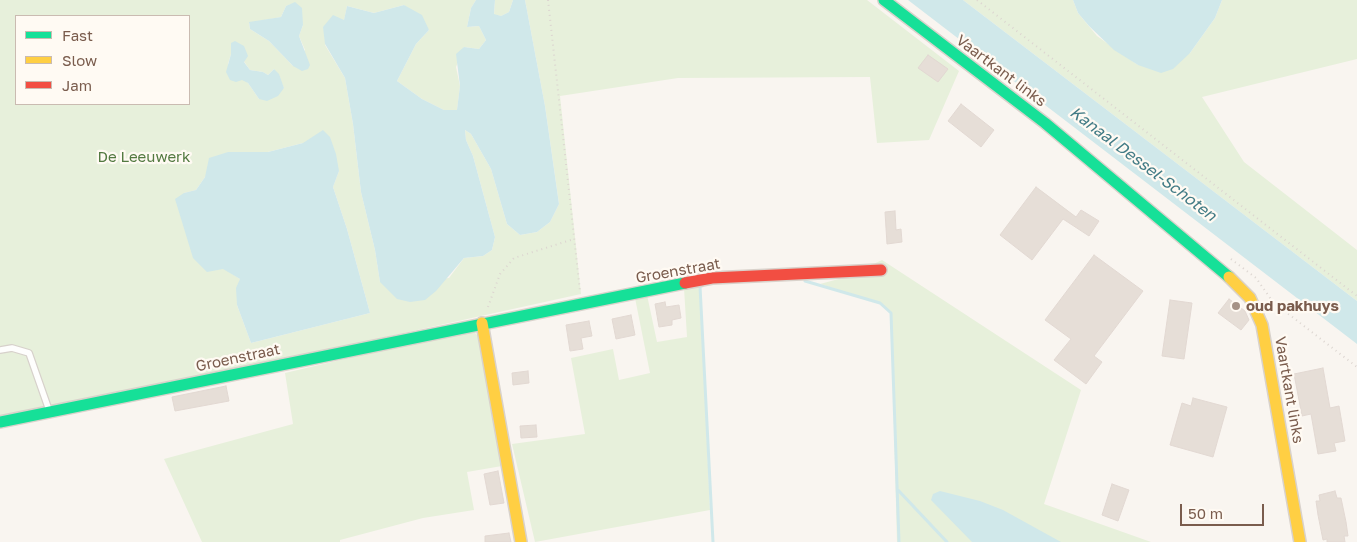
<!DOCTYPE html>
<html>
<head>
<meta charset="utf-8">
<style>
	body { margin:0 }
	#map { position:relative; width:1357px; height:542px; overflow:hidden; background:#f9f5f0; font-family:"Golos Text",sans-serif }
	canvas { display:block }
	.legend { position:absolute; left:15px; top:15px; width:175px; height:90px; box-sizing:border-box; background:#fffaf3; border:1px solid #cabbb1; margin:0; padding:6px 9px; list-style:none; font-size:15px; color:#7a5c4d }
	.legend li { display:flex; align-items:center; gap:10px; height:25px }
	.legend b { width:25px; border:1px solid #cabbb1 }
	.scale { position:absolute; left:1180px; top:504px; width:84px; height:22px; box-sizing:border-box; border:2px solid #7a5c4d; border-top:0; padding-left:6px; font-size:15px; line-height:18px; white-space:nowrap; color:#7a5c4d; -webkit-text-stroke:4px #fffaf3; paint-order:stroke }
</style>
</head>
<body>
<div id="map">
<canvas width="1357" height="542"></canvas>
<ul class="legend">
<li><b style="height:6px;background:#16e098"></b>Fast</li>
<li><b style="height:6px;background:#ffcf43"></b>Slow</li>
<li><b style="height:6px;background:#f24e42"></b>Jam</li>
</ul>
<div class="scale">50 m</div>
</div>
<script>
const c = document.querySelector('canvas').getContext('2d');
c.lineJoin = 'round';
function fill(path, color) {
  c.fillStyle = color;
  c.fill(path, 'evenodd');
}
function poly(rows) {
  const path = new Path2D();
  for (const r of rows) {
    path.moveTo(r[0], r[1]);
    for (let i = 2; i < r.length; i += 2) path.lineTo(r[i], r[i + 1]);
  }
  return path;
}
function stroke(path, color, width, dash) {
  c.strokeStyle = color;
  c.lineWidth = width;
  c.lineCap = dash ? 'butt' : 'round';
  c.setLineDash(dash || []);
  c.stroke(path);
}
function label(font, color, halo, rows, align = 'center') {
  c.font = font + ' "Golos Text",sans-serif';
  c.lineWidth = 4.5;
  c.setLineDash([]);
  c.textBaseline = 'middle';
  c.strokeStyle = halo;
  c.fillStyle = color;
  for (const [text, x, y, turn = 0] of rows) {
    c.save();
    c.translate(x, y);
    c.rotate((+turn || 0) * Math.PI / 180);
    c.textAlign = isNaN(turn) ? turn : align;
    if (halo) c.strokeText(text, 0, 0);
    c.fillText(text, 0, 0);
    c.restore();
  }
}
fill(poly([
	[0,0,476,0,471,8,467,27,479,26,486,40,479,49,464,47,456,67,460,86,457,110,444,110,422,99,397,81,416,44,429,30,404,5,374,13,347,6,344,21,325,45,345,78,353,124,361,192,375,250,380,282,449,278,464,258,483,256,492,250,495,237,473,156,466,140,465,130,471,134,491,169,507,224,520,235,537,232,550,222,559,204,545,106,525,0,867,0,959,71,929,140,877,143,870,77,678,78,560,96,581,294,281,360,0,417],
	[295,3,303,25,299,36,305,50,293,66,269,41,250,29,249,23,281,17,286,6],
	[16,16,189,16,189,104,16,104],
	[231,43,250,70,263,72,268,75,274,69,284,88,259,99,248,83,228,64,231,54],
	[303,143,339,171,333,187,347,229,370,313,251,343,237,305,240,279,223,268,184,193,196,190,205,177,228,152,268,152],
	[495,0,513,0,509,12,501,16,494,15],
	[963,0,1073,0,1078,13,1097,36,1138,65,1190,53,1215,18,1222,0,1357,0,1357,59,1202,97,1244,162,1357,250,1357,301],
	[882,260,1081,390,1044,504,1151,542,897,542,891,313,880,303,820,284,846,277],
	[700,286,710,510,535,542,512,444,585,434,571,358,613,349,619,380,650,373,635,298,647,295,657,342,687,337,684,288],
	[468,330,474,332,479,337,502,466,467,472,474,510,423,518,340,540,340,542,202,542,164,459,293,424,285,373]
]), '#e7f0db');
fill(poly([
	[476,0,495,0,494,14,501,16,509,12,513,0,525,0,545,106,559,204,550,222,537,232,520,235,507,224,491,169,471,134,465,130,466,140,473,156,495,237,492,250,483,256,464,258,436,291,425,300,410,302,397,299,380,282,375,250,361,192,353,124,345,78,325,44,323,27,333,15,344,20,347,6,374,13,404,5,422,15,429,30,416,44,397,81,422,99,444,110,457,110,460,86,456,54,464,47,479,49,486,40,479,26,467,27,471,8],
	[908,0,963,0,1323,275,1357,301,1357,344],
	[1073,0,1222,0,1215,18,1190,53,1173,69,1161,73,1138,65,1114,50,1089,26,1078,13],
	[295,2,302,8,303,25,299,36,310,65,308,69,302,71,293,66,269,41,250,29,249,22,281,17,286,6],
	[235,41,244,46,248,56,244,62,250,70,263,72,268,75,274,69,279,74,284,88,278,96,267,101,259,99,248,83,242,80,236,82,230,80,226,72,231,54,231,43],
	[323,130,330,137,336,154,339,171,333,187,347,229,370,313,251,343,237,305,236,288,240,279,223,269,207,272,193,258,175,199,184,193,196,190,205,177,209,158,228,152,268,152,303,143],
	[940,491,980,501,1003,510,1061,542,972,542,931,500,933,494]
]), '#d0e8ea');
stroke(poly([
	[805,281,880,303,891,313,899,542],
	[702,286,700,286,713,542],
	[898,490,947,542]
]), '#d0e8ea', 3);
const building = poly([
	[928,55,948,69,938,82,918,68,928,55],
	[961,104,994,130,981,147,948,121,961,104],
	[1036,187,1076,217,1081,210,1099,221,1089,236,1063,219,1032,260,1000,235,1036,187],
	[895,211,896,230,901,229,902,242,887,244,885,212,895,211],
	[1094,255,1143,291,1094,356,1102,362,1086,384,1054,360,1071,339,1045,320,1094,255],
	[1229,299,1245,311,1249,320,1241,330,1218,313,1229,299],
	[1170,300,1192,303,1184,359,1162,356,1170,300],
	[665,302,666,307,679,305,681,318,672,320,672,325,659,327,655,304,665,302],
	[631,315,635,335,616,339,612,319,631,315],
	[589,321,592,336,581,338,583,349,570,351,566,325,589,321],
	[1323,368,1330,408,1339,406,1345,441,1334,443,1336,451,1318,454,1311,414,1302,416,1294,374,1323,368],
	[528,371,529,383,513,385,512,373,528,371],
	[226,386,229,401,175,411,172,397,226,386],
	[1193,398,1227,407,1213,457,1170,445,1182,403,1191,406,1193,398],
	[536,425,537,437,521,438,520,426,536,425],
	[498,471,504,503,490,505,484,474,498,471],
	[1112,484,1129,490,1118,521,1102,515,1112,484],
	[1335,491,1337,498,1341,498,1346,522,1348,536,1344,536,1345,542,1327,542,1327,539,1323,540,1318,515,1316,501,1320,501,1319,495,1335,491],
	[509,533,511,542,485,542,485,536,509,533]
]);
fill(building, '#e6ded7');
stroke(building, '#e2d8d2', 1);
const lane = poly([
	[0,350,12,348,29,353,49,410]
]);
const fast = poly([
	[884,0,1045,123,1229,277],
	[0,422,685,283]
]);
const slow = poly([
	[1229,277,1250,298,1262,325,1300,542],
	[482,323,521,542]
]);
const jam = poly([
	[685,283,712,278,881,270]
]);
stroke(lane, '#d7d1cb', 8);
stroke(fast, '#d9d2cb', 14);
stroke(slow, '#d9d2cb', 14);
stroke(jam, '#d9d2cb', 14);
stroke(poly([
	[548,0,580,291],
	[977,0,1357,296],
	[1231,259,1256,278,1273,302,1357,367],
	[488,307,500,274,514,258,574,239]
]), '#dcd5d0', 2, [1, 4]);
stroke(lane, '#fefefd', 5.5);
stroke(fast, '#16e098', 11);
stroke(slow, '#ffcf43', 11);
stroke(jam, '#f24e42', 11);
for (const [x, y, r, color] of [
	[1236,306,5,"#a69286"]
]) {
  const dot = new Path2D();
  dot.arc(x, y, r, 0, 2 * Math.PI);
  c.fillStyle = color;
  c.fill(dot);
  stroke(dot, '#fffaf3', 2);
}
label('15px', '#7a5c4d', '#fffaf3', [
	["Vaartkant links",1001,71,37],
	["Groenstraat",678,271,-10],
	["Groenstraat",238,358,-12],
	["Vaartkant links",1289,390,80]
]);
label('15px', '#537a41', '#fffaf3', [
	["De Leeuwerk",144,157]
]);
label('bold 15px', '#7a5c4d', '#fffaf3', [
	["oud pakhuys",1246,306]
], 'left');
label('italic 16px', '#437c86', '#fffaf3', [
	["Kanaal Dessel-Schoten",1143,164,37]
]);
</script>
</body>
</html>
